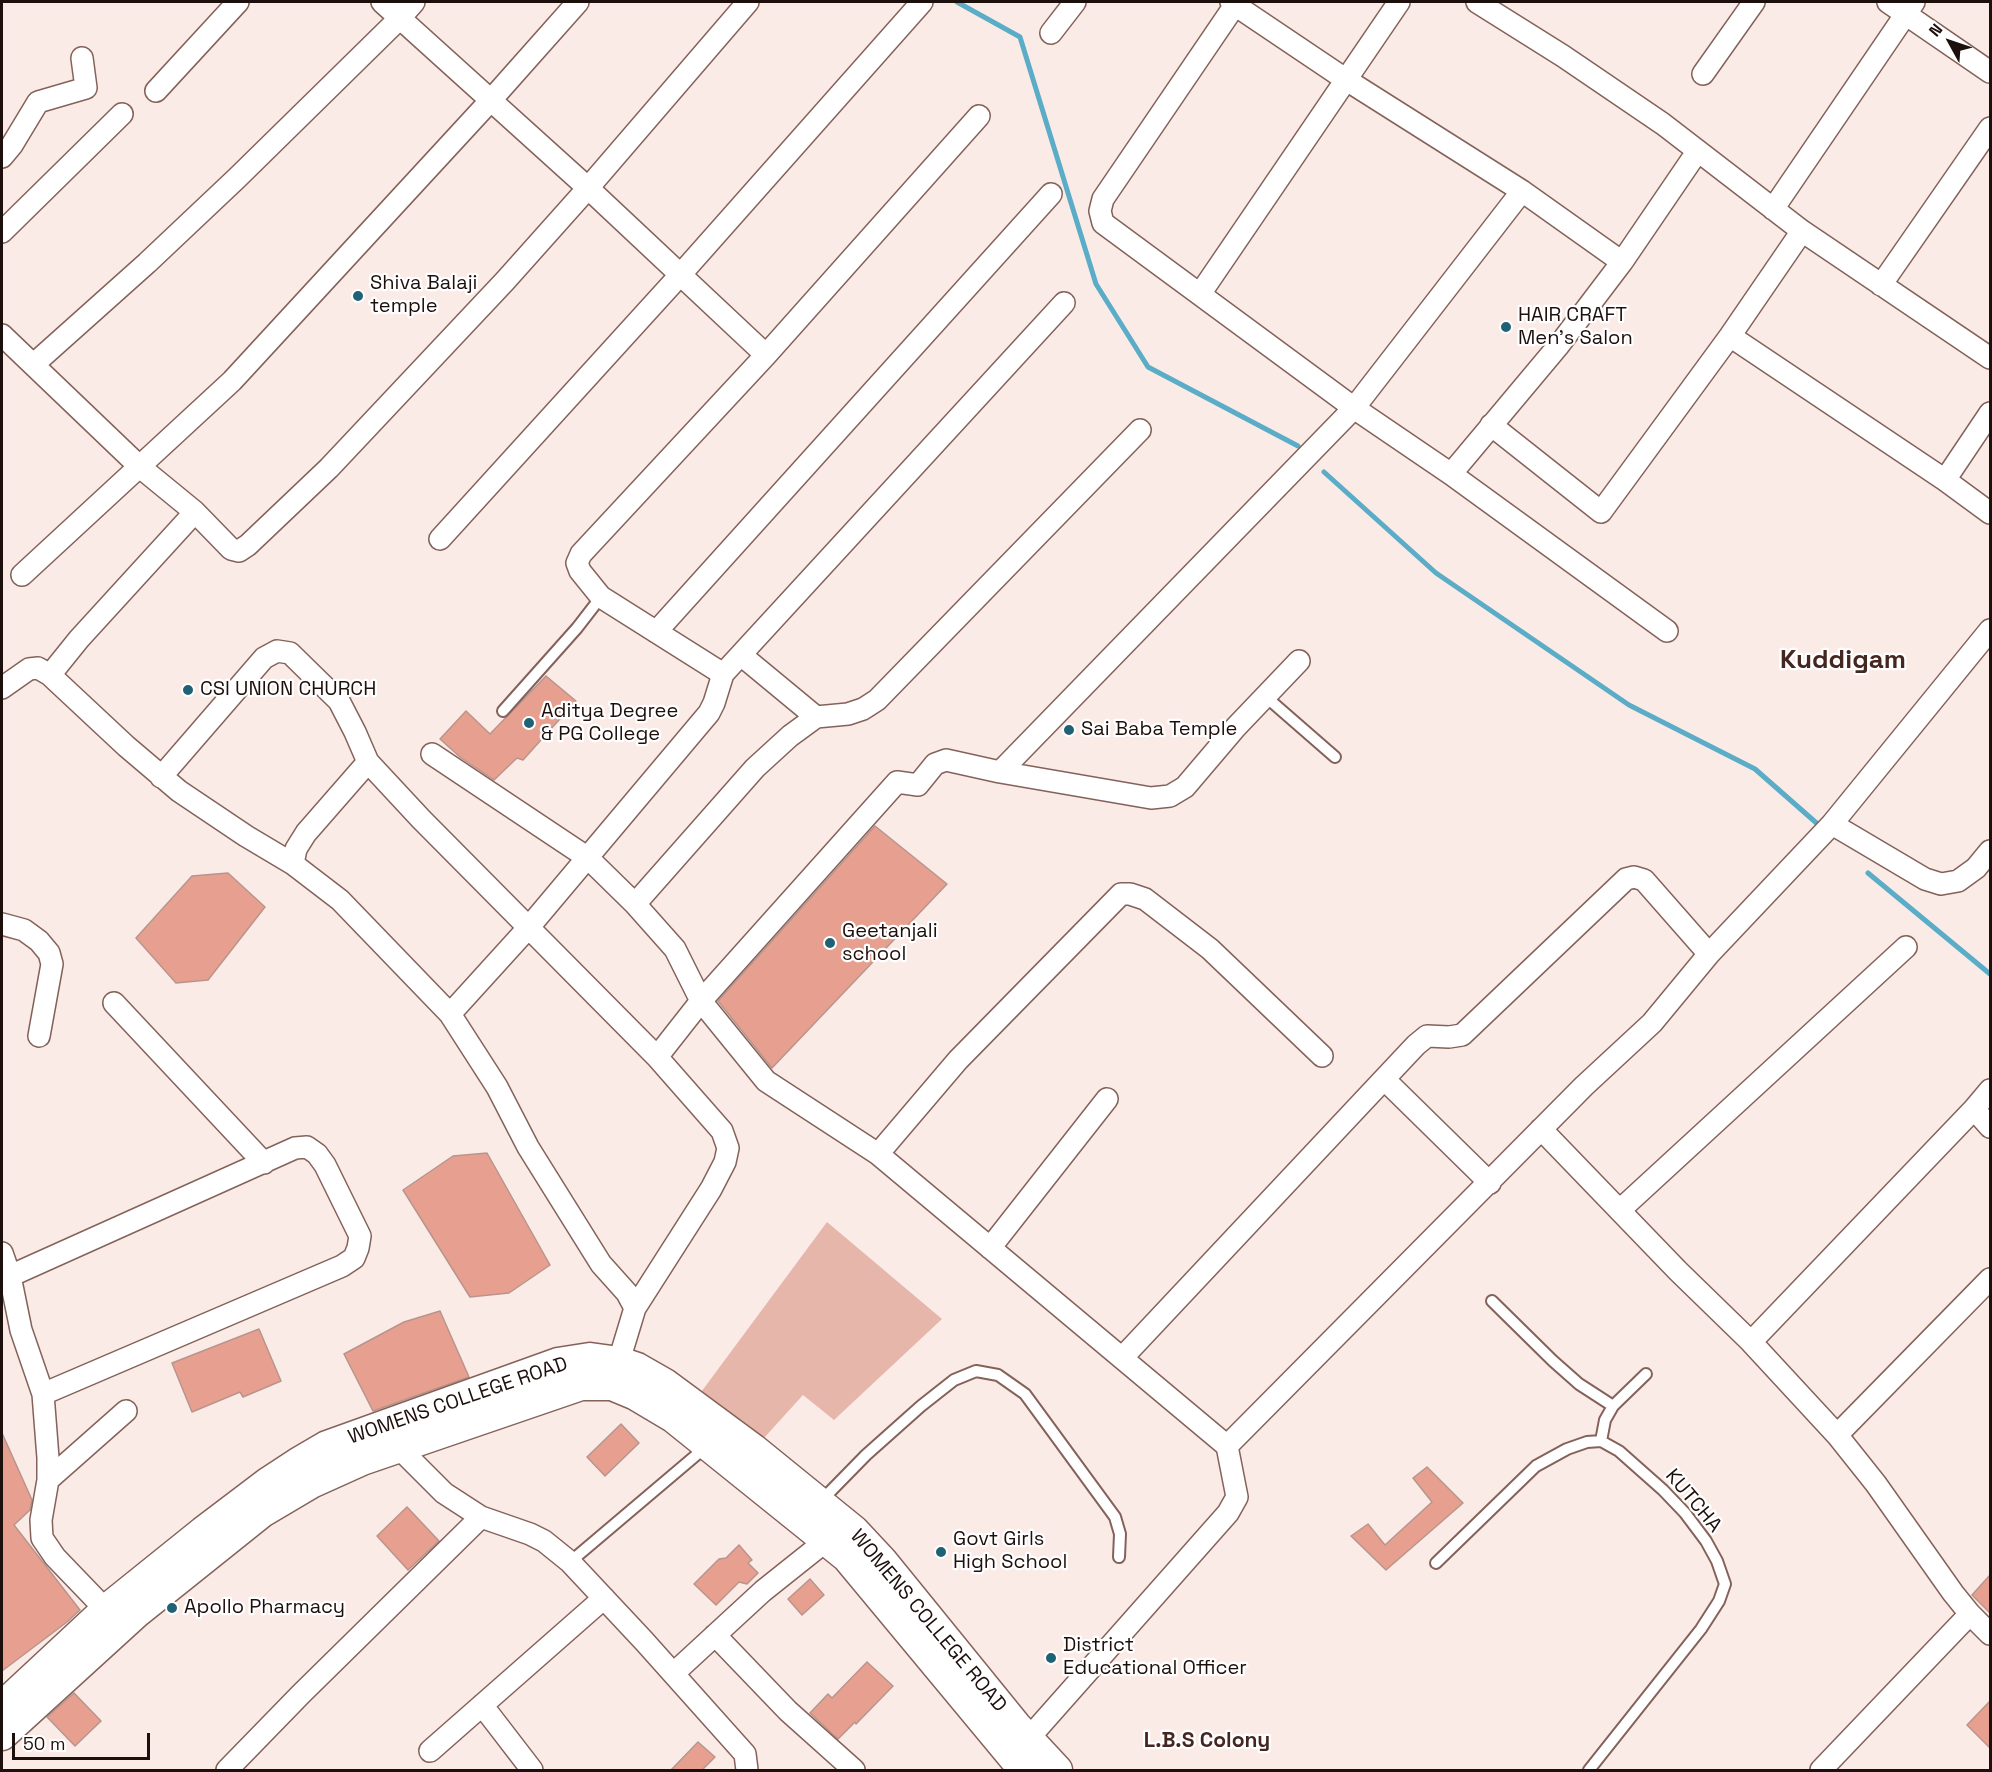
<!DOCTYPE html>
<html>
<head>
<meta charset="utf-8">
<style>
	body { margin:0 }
	#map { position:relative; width:1992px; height:1772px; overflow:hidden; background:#fbebe7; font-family:"Space Grotesk",sans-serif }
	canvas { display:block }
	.frame { position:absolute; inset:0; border:3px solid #1c0f0c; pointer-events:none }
	.north { position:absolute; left:1920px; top:12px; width:60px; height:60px; -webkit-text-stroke:4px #fff; paint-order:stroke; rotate:310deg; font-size:16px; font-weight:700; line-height:24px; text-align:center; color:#1c0f0c }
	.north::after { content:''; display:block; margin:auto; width:21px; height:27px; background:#1c0f0c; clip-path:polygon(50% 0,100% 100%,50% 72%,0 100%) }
	.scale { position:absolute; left:12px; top:1733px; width:138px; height:27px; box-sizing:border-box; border:3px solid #1c0f0c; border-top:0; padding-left:8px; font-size:18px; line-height:21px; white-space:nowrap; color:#1c0f0c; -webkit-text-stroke:4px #fff; paint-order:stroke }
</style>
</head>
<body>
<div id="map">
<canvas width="1992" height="1772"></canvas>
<div class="frame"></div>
<div class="north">N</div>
<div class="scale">50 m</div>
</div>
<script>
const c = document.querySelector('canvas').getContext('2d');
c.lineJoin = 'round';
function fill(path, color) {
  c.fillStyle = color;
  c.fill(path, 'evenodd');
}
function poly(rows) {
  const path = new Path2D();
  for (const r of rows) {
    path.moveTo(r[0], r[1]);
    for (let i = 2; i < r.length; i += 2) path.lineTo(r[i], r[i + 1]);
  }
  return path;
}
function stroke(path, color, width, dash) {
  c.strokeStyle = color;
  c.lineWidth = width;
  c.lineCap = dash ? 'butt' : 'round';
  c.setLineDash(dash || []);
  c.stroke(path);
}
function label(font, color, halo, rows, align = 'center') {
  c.font = font + ' "Space Grotesk",sans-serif';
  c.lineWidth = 4.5;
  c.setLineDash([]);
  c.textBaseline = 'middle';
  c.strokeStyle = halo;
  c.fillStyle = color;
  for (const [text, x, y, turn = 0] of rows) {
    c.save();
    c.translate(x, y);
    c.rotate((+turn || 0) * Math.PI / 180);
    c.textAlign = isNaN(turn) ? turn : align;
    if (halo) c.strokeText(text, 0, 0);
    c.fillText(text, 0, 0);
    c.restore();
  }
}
fill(poly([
	[827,1222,942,1319,834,1420,803,1395,754,1449,690,1407]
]), '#e6b6ab');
stroke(poly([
	[957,2,1020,37,1096,284,1148,367,1298,446],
	[1324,472,1436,573,1629,705,1755,769,1821,827],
	[1868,873,1990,974]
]), '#5aacc7', 5);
const building = poly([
	[546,676,576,701,523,760,517,758,494,780,460,757,440,739,466,711,490,734,546,676],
	[875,826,947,884,772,1068,718,1001,875,826],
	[228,873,265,907,208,980,176,983,136,938,192,876,228,873],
	[487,1153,550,1265,509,1293,470,1297,403,1190,453,1156,487,1153],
	[440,1311,469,1377,373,1411,344,1354,404,1322,440,1311],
	[259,1329,281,1381,243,1397,240,1392,192,1412,172,1363,259,1329],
	[621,1424,639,1443,605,1476,587,1457,621,1424],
	[2,1433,32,1500,30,1510,14,1525,80,1610,67,1622,2,1671,2,1433],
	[1427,1467,1463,1503,1386,1570,1351,1536,1368,1524,1385,1545,1432,1502,1413,1478,1427,1467],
	[407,1507,439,1541,408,1570,377,1536,407,1507],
	[739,1545,752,1560,748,1563,758,1573,747,1584,739,1582,716,1605,694,1584,719,1559,726,1558,739,1545],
	[1990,1575,1990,1613,1972,1595,1990,1575],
	[810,1579,824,1595,802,1615,788,1599,810,1579],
	[867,1662,893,1686,856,1724,855,1722,838,1739,810,1713,828,1694,832,1698,867,1662],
	[74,1693,101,1721,75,1746,47,1717,74,1693],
	[1990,1701,1990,1748,1967,1725,1990,1701],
	[698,1742,715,1757,702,1770,671,1770,698,1742]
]);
fill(building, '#e7a090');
stroke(building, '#b9948c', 1.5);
const service = poly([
	[1265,696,1335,757],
	[503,711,577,628,601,597],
	[1492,1301,1553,1361,1579,1384,1613,1406],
	[1601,1441,1605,1420,1613,1406,1646,1374],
	[821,1501,866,1455,921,1406,954,1380,976,1371,998,1375,1025,1394,1115,1517,1120,1534,1119,1557],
	[570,1562,707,1446],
	[1436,1563,1536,1466,1567,1449,1587,1442,1601,1441,1619,1451,1663,1490,1685,1513,1706,1541,1717,1561,1725,1584,1719,1601,1701,1629,1589,1770]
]);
const minor = poly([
	[382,2,588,188,766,355],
	[1231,2,1235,5,1103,199,1100,211,1103,223,1354,408,1451,474,1667,631],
	[1477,2,1563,56,1663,124,1802,231,1990,358],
	[1888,2,1990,72],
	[1051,33,1075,2],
	[1703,74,1754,2],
	[156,91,238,2],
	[2,157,12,145,38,102,86,88,82,58],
	[1522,191,1622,262],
	[1773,209,1914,2],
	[2,232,122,114],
	[1881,285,1990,128],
	[1200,294,1399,2],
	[2,335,140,467,195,512,231,549,239,551,248,545,329,468,505,281,588,188,748,2],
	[1730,336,1945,480],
	[34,364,147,263,237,178,400,18,414,2],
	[1990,413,1945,480,1990,513],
	[1491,425,1601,512,1730,336,1802,231],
	[1451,474,1559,345,1622,262,1697,152],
	[440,539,681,274,922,2],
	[22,575,232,381,491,100,578,2],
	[656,632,1051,194],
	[741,655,816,717],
	[723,674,1064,303],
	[50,675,79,639,195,512],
	[2,688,29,669,38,668,50,675,126,746,179,791,246,836,293,864],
	[432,754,588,858,635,904,675,949,701,1001,766,1081,878,1154,1227,1446,1237,1497,1228,1513,1028,1739],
	[1000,772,1354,408,1522,191,1345,79,1235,5],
	[161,777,264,658,277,651,290,653,339,701,355,732,368,762],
	[1832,824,1925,879,1941,884,1958,881,1976,868,1990,851],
	[635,904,755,768,790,736,816,717,848,714,863,709,877,700,1140,430],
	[2,924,24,930,39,941,49,953,52,964,39,1036],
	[114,1003,264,1163],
	[450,1014,529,927,709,713,714,703,723,674,601,597,580,571,577,563,581,554,766,355,979,116],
	[657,1057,701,1001,897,782,918,785,935,764,946,760,1000,772,1151,798,1170,796,1185,787,1236,727,1299,661],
	[1385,1080,1490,1183],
	[1974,1109,1990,1090],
	[1541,1129,1678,1271,1751,1342,1837,1435,1876,1484,1953,1593,1970,1614,1990,1634],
	[878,1154,958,1060,1121,894,1130,894,1145,899,1210,949,1322,1056],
	[1620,1210,1906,947],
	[990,1248,1107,1099],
	[2,1253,10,1276,21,1330,43,1394,48,1458,48,1480,41,1520,42,1538,55,1557,106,1610],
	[10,1276,295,1148,307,1147,317,1154,325,1165,360,1236,358,1248,354,1258,342,1266,43,1394],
	[1751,1342,1974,1109,1990,1127],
	[1122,1358,1416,1045,1427,1036,1449,1037,1462,1035,1626,879,1634,877,1644,880,1709,954],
	[615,1374,635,1308,627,1293,601,1264,528,1147,497,1087,450,1014,340,900,293,864,296,849,306,833,368,762,421,819,657,1057,722,1131,728,1148,725,1162,711,1189,635,1308],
	[1837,1435,1990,1279],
	[393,1437,399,1448,444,1493,481,1517,530,1534,544,1541,570,1562,644,1641,745,1754,747,1770],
	[1227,1446,1584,1086,1652,1023,1709,954,1832,824,1990,630],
	[48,1480,126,1411],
	[715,1635,788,1711,854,1770],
	[674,1673,763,1591,827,1540],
	[482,1705,532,1770],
	[430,1751,604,1598],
	[227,1770,301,1694,481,1517],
	[1821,1770,1970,1614]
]);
const secondary = poly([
	[2,1707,106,1610,203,1532,269,1482,298,1463,327,1446,558,1363,590,1358,619,1362,637,1368,665,1384,753,1449,854,1531,882,1561,1016,1726,1057,1770],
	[2,1735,137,1612,262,1512,311,1483,362,1460,581,1385,612,1385,636,1395,673,1417,847,1557,1024,1770]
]);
stroke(service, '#84625a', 14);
stroke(minor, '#84625a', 24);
stroke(secondary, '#84625a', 33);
stroke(service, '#fff', 10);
stroke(minor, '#fff', 21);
stroke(secondary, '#fff', 30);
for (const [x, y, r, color] of [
	[358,296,6,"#1f6175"],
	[1506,327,6,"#1f6175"],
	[188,690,6,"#1f6175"],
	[529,723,6,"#1f6175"],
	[1069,730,6,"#1f6175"],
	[830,943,6,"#1f6175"],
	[941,1552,6,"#1f6175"],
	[172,1608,6,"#1f6175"],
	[1051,1658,6,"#1f6175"]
]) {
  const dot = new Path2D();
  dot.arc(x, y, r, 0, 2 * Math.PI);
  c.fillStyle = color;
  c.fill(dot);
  stroke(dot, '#fff', 2);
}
label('20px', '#1c0f0c', '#fff', [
	["Shiva Balaji",370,284],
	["temple",370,307],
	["HAIR CRAFT",1518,316],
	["Men's Salon",1518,339],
	["CSI UNION CHURCH",200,690],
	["Aditya Degree",541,712],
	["& PG College",541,735],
	["Sai Baba Temple",1081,730],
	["Geetanjali",842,932],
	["school",842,955],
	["Govt Girls",953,1540],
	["High School",953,1563],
	["Apollo Pharmacy",184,1608],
	["District",1063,1646],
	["Educational Officer",1063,1669]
], 'left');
label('20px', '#1c0f0c', '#fff', [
	["WOMENS COLLEGE ROAD",458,1401,-19],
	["KUTCHA",1693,1501,50],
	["WOMENS COLLEGE ROAD",928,1621,50]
]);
label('bold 21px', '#442720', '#fff', [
	["L.B.S Colony",1207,1741]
]);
label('bold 26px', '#442720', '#fff', [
	["Kuddigam",1843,661]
]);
</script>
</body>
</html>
